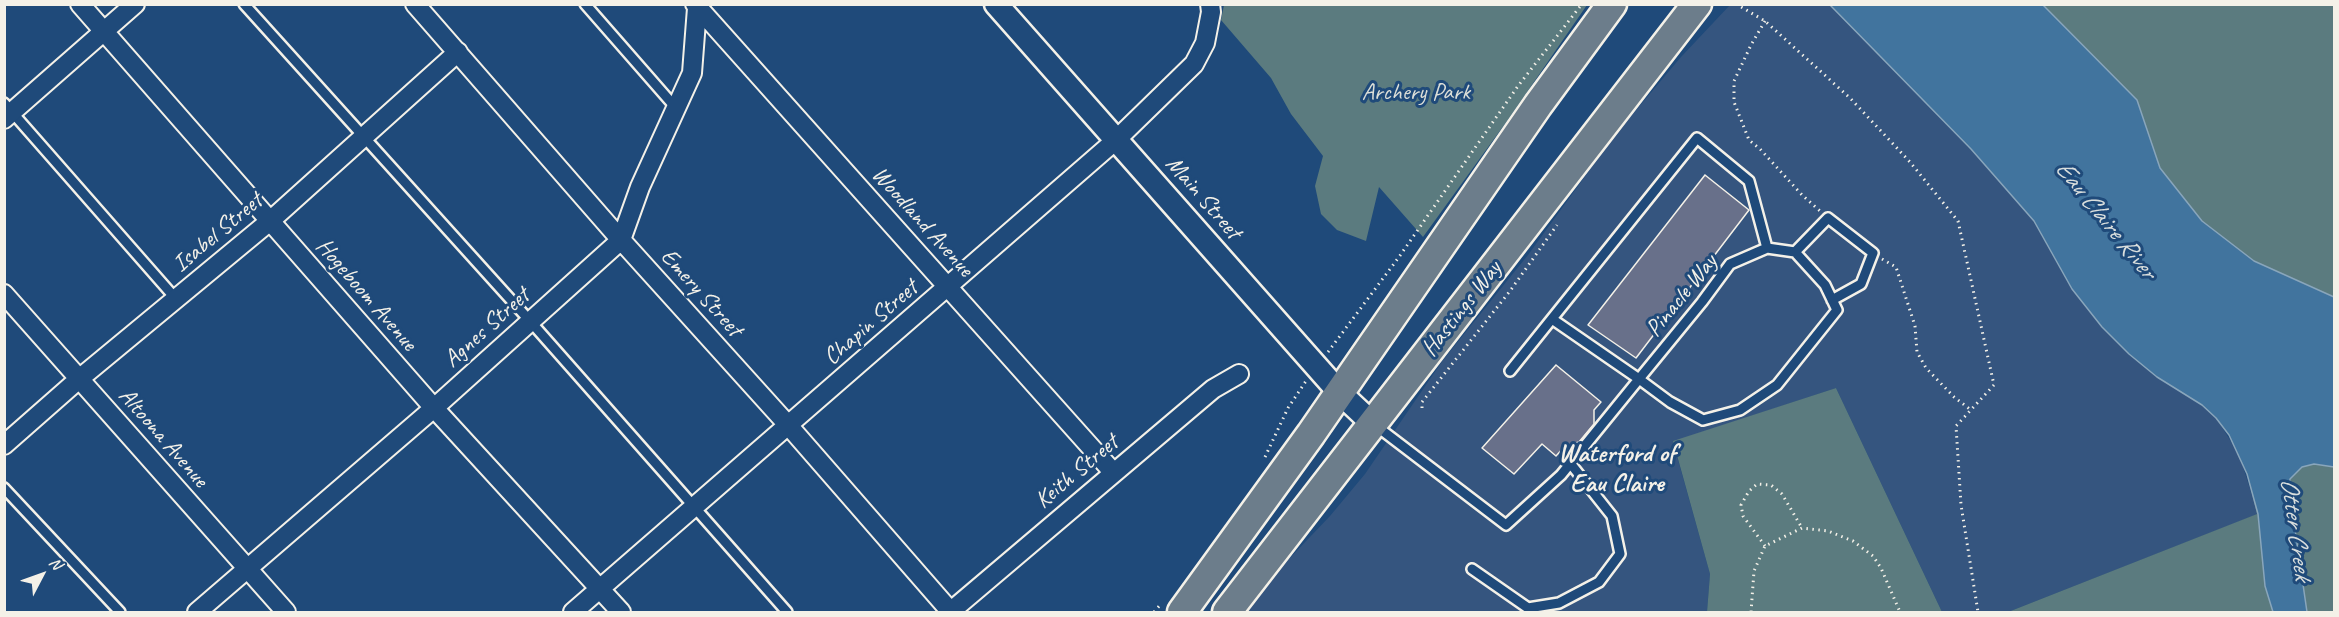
<!DOCTYPE html>
<html>
<head>
<meta charset="utf-8">
<style>
	body { margin:0 }
	#map { position:relative; width:2339px; height:617px; overflow:hidden; background:#1f4a7a; font-family:Caveat,sans-serif }
	canvas { display:block }
	.frame { position:absolute; inset:0; border:6px solid #f4f1e8; pointer-events:none }
	.north { position:absolute; left:12px; top:545px; width:60px; height:60px; -webkit-text-stroke:4px #1f4a7a; paint-order:stroke; rotate:49deg; font-size:16px; font-weight:700; line-height:24px; text-align:center; color:#f4f1e8 }
	.north::after { content:''; display:block; margin:auto; width:21px; height:27px; background:#f4f1e8; clip-path:polygon(50% 0,100% 100%,50% 72%,0 100%) }
</style>
</head>
<body>
<div id="map">
<canvas width="2339" height="617"></canvas>
<div class="frame"></div>
<div class="north">N</div>
</div>
<script>
const c = document.querySelector('canvas').getContext('2d');
c.lineJoin = 'round';
function fill(path, color) {
  c.fillStyle = color;
  c.fill(path, 'evenodd');
}
function poly(rows) {
  const path = new Path2D();
  for (const r of rows) {
    path.moveTo(r[0], r[1]);
    for (let i = 2; i < r.length; i += 2) path.lineTo(r[i], r[i + 1]);
  }
  return path;
}
function stroke(path, color, width, dash) {
  c.strokeStyle = color;
  c.lineWidth = width;
  c.lineCap = dash ? 'butt' : 'round';
  c.setLineDash(dash || []);
  c.stroke(path);
}
function label(font, color, halo, rows, align = 'center') {
  c.font = font + ' Caveat,sans-serif';
  c.lineWidth = 6;
  c.setLineDash([]);
  c.textBaseline = 'middle';
  c.strokeStyle = halo;
  c.fillStyle = color;
  for (const [text, x, y, turn = 0] of rows) {
    c.save();
    c.translate(x, y);
    c.rotate((+turn || 0) * Math.PI / 180);
    c.textAlign = isNaN(turn) ? turn : align;
    if (halo) c.strokeText(text, 0, 0);
    c.fillText(text, 0, 0);
    c.restore();
  }
}
fill(poly([
	[1730,5,1830,5,1971,149,2034,221,2072,289,2102,327,2129,354,2157,377,2202,405,2216,418,2239,454,2258,514,2008,612,1942,612,1836,388,1673,442,1710,574,1707,612,1247,612,1288,560,1330,516,1365,474,1443,360,1528,255,1615,135,1681,57]
]), '#35557f');
fill(poly([
	[1224,5,1224,4,1587,5,1507,121,1423,237,1379,187,1366,241,1337,230,1321,214,1315,186,1323,156,1291,114,1271,78,1221,20],
	[2043,5,2334,5,2334,297,2254,261,2202,221,2160,168,2137,100],
	[1836,388,1942,612,1707,612,1710,574,1673,441],
	[2229,435,2314,464,2334,467,2334,612,2008,612,2257,514,2247,474]
]), '#5b7b7f');
const water = poly([
	[1830,5,2043,5,2137,100,2160,168,2202,221,2254,261,2334,297,2334,467,2314,464,2302,467,2290,479,2289,488,2307,612,2273,612,2265,586,2258,514,2247,474,2229,435,2216,418,2202,405,2157,377,2129,354,2102,327,2072,289,2034,221,1971,149,1830,5]
]);
fill(water, '#41749e');
stroke(water, '#89a6bc', 1.5);
const building = poly([
	[1705,175,1749,210,1636,358,1588,325,1705,175],
	[1556,365,1601,402,1594,410,1594,424,1579,442,1565,446,1556,456,1542,444,1514,474,1482,448,1556,365]
]);
fill(building, '#68708a');
stroke(building, '#f4f1e8', 1.5);
const service = poly([
	[244,4,530,321,787,612],
	[585,4,676,108],
	[4,103,176,299],
	[1795,252,1828,218,1873,253,1861,284,1832,300],
	[1510,371,1697,138,1749,181,1767,248],
	[1375,425,1506,525,1561,475,1639,379,1702,302,1730,264,1767,248,1795,252,1825,285,1837,310,1777,385,1740,410,1703,420,1670,402,1639,379,1552,319],
	[4,488,120,612],
	[1472,569,1528,608,1559,603,1599,582,1620,554,1612,516,1570,463]
]);
const minor = poly([
	[80,4,434,408,621,612],
	[415,4,621,240,788,425,951,612],
	[695,4,1113,472],
	[4,119,135,4],
	[4,294,286,612],
	[4,445,79,379,270,221,458,52],
	[197,612,434,408,621,240,640,187,692,73,697,8],
	[573,612,1116,140,1194,64,1205,43,1211,12,1210,4],
	[950,612,1213,389,1239,374]
]);
const tertiary = poly([
	[996,4,1339,392,1373,424]
]);
const primary = poly([
	[1182,612,1311,434,1538,105,1612,4],
	[1227,612,1697,4]
]);
stroke(service, '#f4f1e8', 14);
stroke(minor, '#f4f1e8', 22);
stroke(tertiary, '#f4f1e8', 27);
stroke(primary, '#f4f1e8', 33);
stroke(poly([
	[1736,4,1765,21,1850,98,1910,162,1958,221,1994,385,1956,426,1961,505,1978,612],
	[1765,21,1751,45,1734,81,1734,102,1749,140,1760,149,1803,196,1820,211],
	[1882,259,1896,267,1915,326,1917,352,1926,368,1954,397,1971,410],
	[1328,352,1399,257,1518,86,1582,4],
	[1422,408,1422,402,1510,291,1557,225],
	[1265,457,1288,408,1306,381],
	[1765,546,1743,516,1741,505,1749,491,1757,484,1771,485,1782,494,1802,528],
	[1154,612,1161,604],
	[1751,612,1754,571,1765,546,1802,528,1828,531,1853,541,1873,556,1881,568,1900,612]
]), '#f4f1e8', 3, [1.5, 4.5]);
stroke(service, '#1f4a7a', 9);
stroke(minor, '#1f4a7a', 18);
stroke(tertiary, '#1f4a7a', 22);
stroke(primary, '#6c7d8b', 28);
label('24px', '#dddfd8', '#1f4a7a', [
	["Archery Park",1416,93]
]);
label('24px', '#f4f1e8', '#1f4a7a', [
	["Main Street",1203,198,49],
	["Woodland Avenue",922,222,48],
	["Isabel Street",218,233,-40],
	["Emery Street",701,293,48],
	["Hogeboom Avenue",366,295,49],
	["Pinacle Way",1682,296,-51],
	["Hastings Way",1462,309,-52],
	["Chapin Street",871,323,-41],
	["Agnes Street",487,328,-42],
	["Altoona Avenue",163,438,49],
	["Keith Street",1077,472,-40]
]);
label('italic 26px', '#d9dedd', '#1f4a7a', [
	["Eau Claire River",2105,220,51],
	["Otter Creek",2295,529,82]
]);
label('bold 26px', '#f4f1e8', '#1f4a7a', [
	["Waterford of",1617,454],
	["Eau Claire",1617,484]
]);
</script>
</body>
</html>
